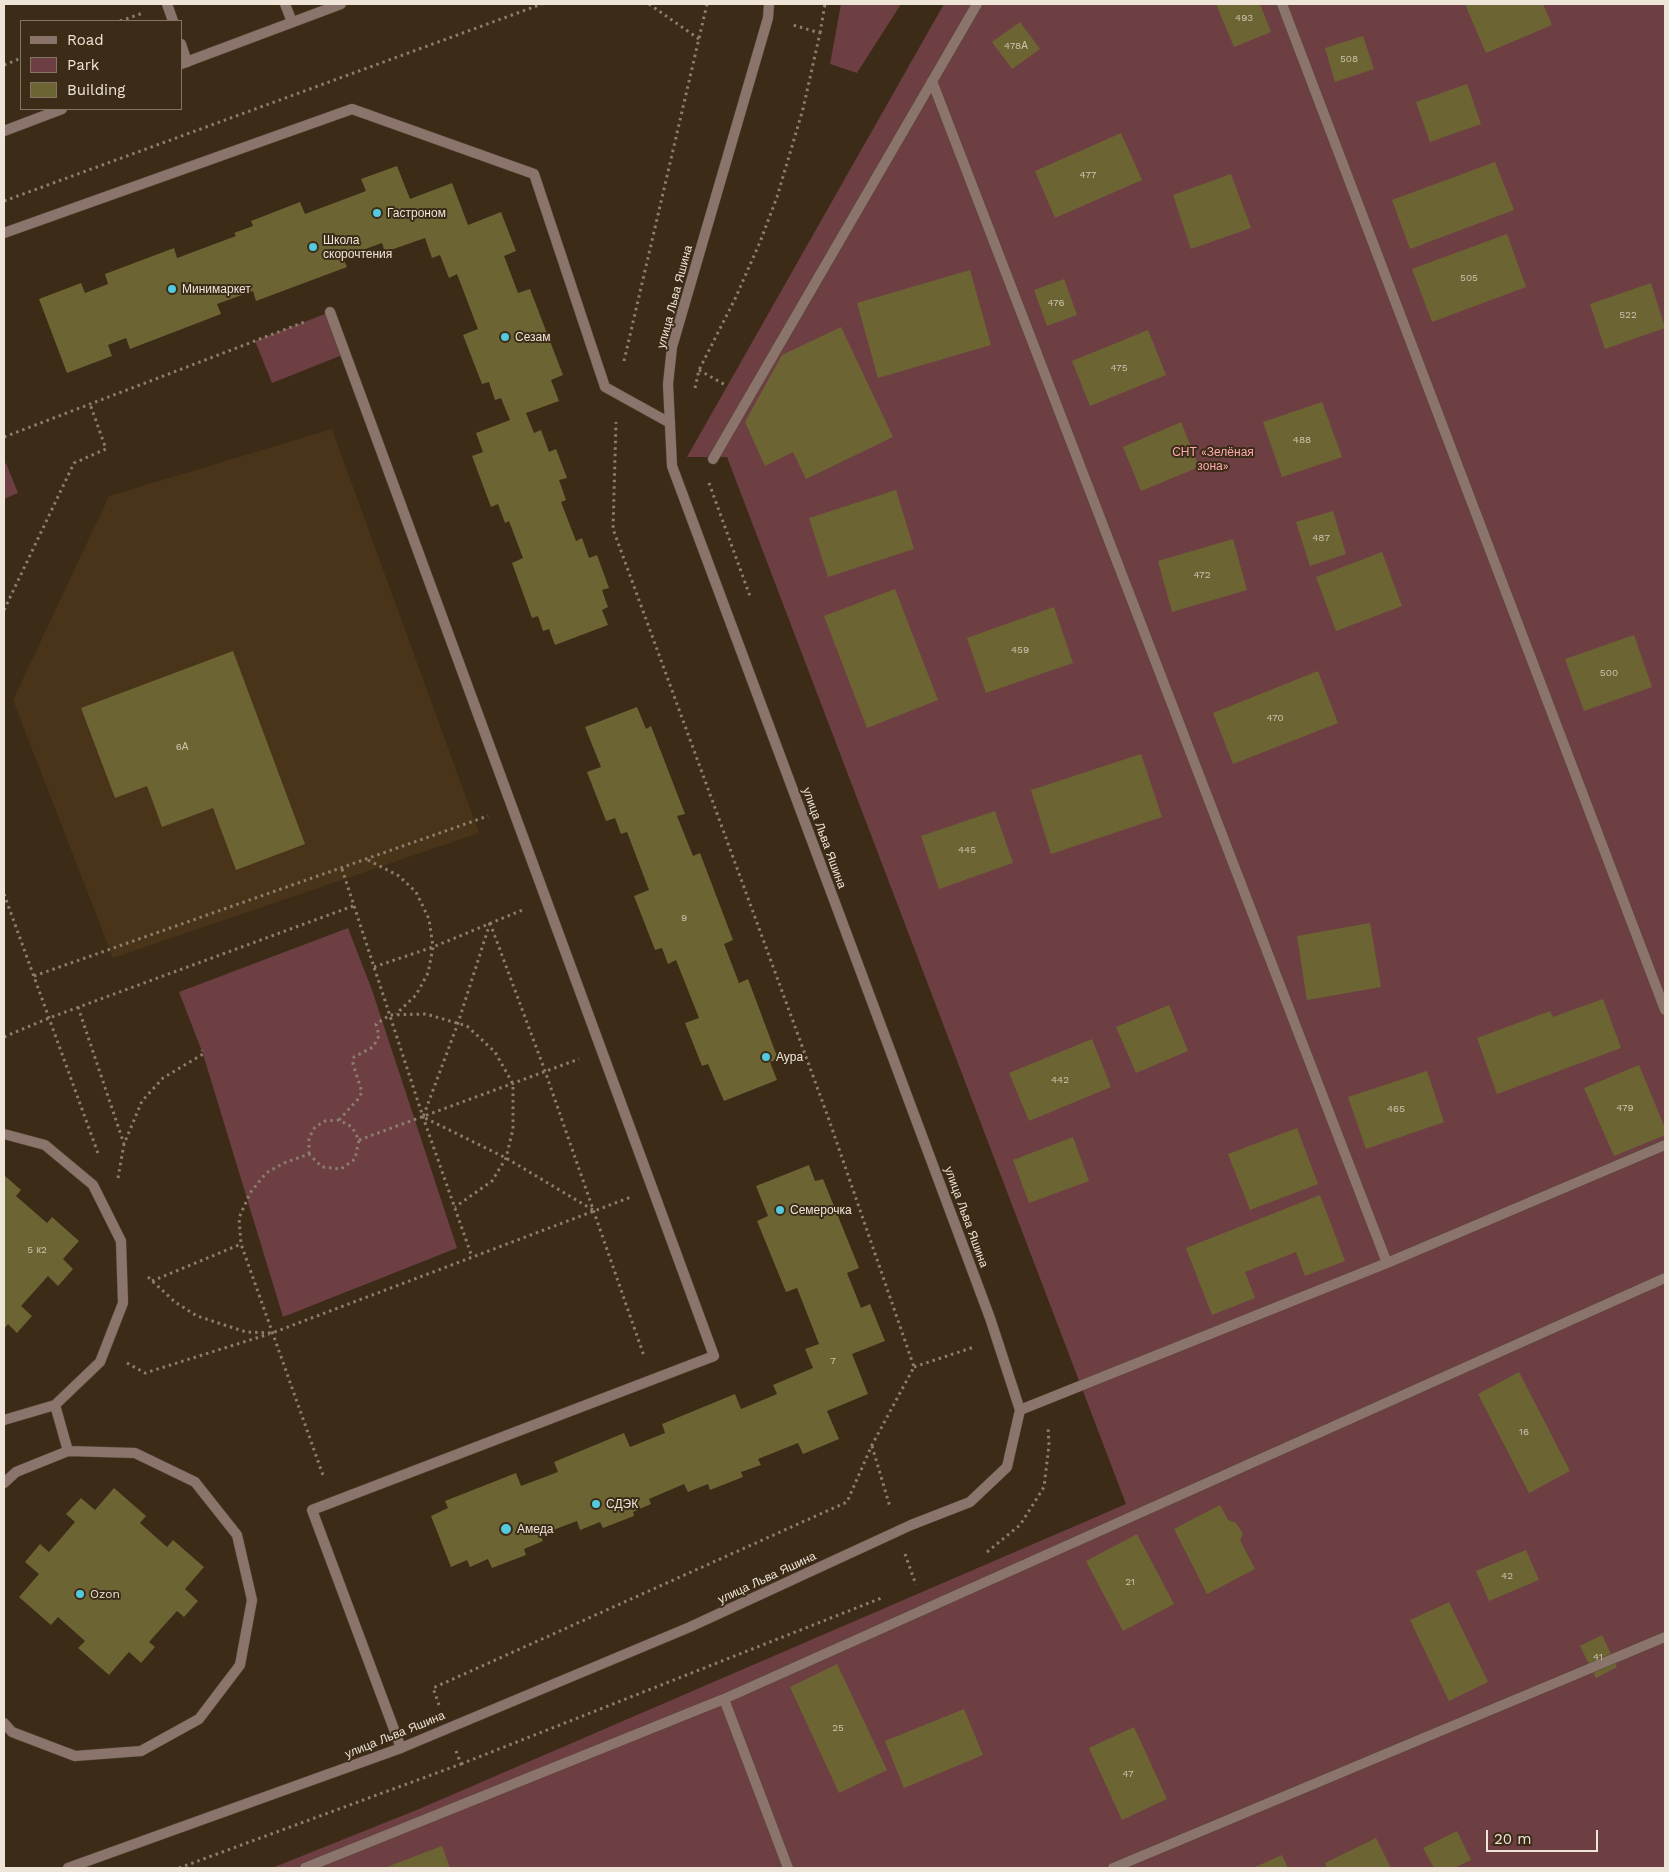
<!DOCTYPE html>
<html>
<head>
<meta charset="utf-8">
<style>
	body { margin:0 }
	#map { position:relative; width:1669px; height:1872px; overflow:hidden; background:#3b2b17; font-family:"Work Sans",sans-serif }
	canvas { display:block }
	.frame { position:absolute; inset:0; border:5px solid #efe4d8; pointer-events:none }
	.legend { position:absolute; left:20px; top:20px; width:162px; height:90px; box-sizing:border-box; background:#3b2b17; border:1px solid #837564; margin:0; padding:6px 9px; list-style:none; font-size:15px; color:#efe4d8 }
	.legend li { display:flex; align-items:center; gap:10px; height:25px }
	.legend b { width:25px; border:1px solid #837564 }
	.scale { position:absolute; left:1486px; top:1830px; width:112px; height:22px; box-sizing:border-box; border:2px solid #efe4d8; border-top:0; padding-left:6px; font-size:15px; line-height:18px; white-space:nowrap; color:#efe4d8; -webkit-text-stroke:4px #3b2b17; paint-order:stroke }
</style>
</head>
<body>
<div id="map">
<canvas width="1669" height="1872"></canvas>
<div class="frame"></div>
<ul class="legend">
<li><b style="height:6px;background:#8a746b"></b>Road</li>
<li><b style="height:14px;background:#6d3f43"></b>Park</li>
<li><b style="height:14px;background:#6d6434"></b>Building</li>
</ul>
<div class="scale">20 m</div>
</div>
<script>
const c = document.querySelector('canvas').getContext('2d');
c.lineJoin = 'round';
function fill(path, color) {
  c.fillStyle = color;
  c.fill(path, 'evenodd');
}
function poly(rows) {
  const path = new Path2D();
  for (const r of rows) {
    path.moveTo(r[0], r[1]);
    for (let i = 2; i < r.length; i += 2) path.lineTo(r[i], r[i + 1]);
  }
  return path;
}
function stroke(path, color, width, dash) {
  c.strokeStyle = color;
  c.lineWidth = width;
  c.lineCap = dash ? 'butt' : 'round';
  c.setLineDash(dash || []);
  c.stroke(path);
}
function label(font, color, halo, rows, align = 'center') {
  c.font = font + ' "Work Sans",sans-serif';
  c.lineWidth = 4;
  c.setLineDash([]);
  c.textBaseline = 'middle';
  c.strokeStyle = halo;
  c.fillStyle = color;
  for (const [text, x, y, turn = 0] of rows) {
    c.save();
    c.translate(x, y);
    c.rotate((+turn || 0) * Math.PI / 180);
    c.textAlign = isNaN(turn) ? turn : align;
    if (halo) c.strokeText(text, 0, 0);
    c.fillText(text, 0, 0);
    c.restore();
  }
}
fill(poly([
	[332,429,479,833,113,958,13,700,109,496]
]), '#49341a');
fill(poly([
	[841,4,901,4,857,73,830,64],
	[944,4,1665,4,1665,1868,272,1868,419,1809,1126,1504,727,457,687,457],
	[330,312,345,354,272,383,255,341],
	[6,463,18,493,4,499,4,464],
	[348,928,372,990,457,1248,283,1317,203,1054,179,992]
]), '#6d3f43');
fill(poly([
	[1216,4,1260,4,1271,32,1234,47],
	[1465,4,1543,4,1552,25,1486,53],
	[1020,22,1040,49,1012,69,992,42],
	[1363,36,1374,69,1335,82,1325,48],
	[1467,84,1481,124,1430,142,1416,102],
	[1121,133,1142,180,1055,218,1035,171],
	[1495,162,1514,210,1410,249,1392,200],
	[397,166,410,199,452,183,468,225,501,212,516,251,504,256,518,293,530,289,563,375,551,380,559,401,526,413,534,433,541,430,549,452,556,449,567,478,559,480,566,500,561,502,576,541,582,538,589,558,597,555,609,588,602,590,608,607,602,610,608,625,555,645,549,629,543,631,538,616,532,618,512,563,523,558,509,521,505,523,498,504,491,507,472,456,483,452,476,433,510,420,501,398,495,400,489,382,482,384,463,335,478,329,457,274,449,278,440,255,432,258,425,238,385,252,382,243,343,257,347,267,256,301,253,291,217,304,221,314,130,349,126,338,108,345,112,356,67,373,39,299,81,283,85,293,108,284,105,274,174,248,177,258,236,236,234,233,253,226,251,221,300,202,305,214,366,191,361,179],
	[1231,174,1251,228,1191,249,1173,195],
	[1507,234,1526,287,1432,322,1412,269],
	[970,270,991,345,878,378,857,303],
	[1064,279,1077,315,1047,326,1034,290],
	[1651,283,1665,328,1605,349,1590,304],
	[841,327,893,437,806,479,793,452,765,466,745,422,782,355],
	[1148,330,1166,375,1090,406,1072,361],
	[1322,402,1342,457,1282,477,1263,422],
	[1181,422,1199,467,1141,491,1123,447],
	[896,490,914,549,828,577,809,518],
	[1333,511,1346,554,1310,566,1296,522],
	[1233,539,1247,590,1172,612,1158,561],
	[1382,552,1402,606,1336,631,1316,577],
	[895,589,938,700,867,728,824,616],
	[1054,607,1073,663,986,693,967,638],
	[1634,635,1652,687,1584,711,1565,659],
	[233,651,305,844,236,870,213,808,162,827,147,786,115,798,81,708],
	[1318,671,1338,723,1233,764,1213,713],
	[637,707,646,729,651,726,685,814,677,816,693,856,700,853,733,940,724,944,739,983,748,979,778,1059,770,1062,777,1080,724,1101,708,1064,702,1066,685,1023,699,1018,676,960,668,964,662,948,655,950,634,896,649,890,627,832,621,834,615,818,606,821,587,772,601,767,585,727],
	[1141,754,1162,817,1051,854,1031,790],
	[995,811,1013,863,939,889,921,836],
	[1370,923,1381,987,1307,1000,1297,936],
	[1603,999,1621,1048,1497,1094,1477,1038,1550,1011,1553,1017],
	[1169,1005,1188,1051,1136,1073,1116,1027],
	[1092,1039,1111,1087,1029,1121,1009,1073],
	[1639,1065,1665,1128,1665,1135,1614,1156,1584,1088],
	[1427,1071,1444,1122,1366,1149,1348,1097],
	[1297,1128,1318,1184,1250,1210,1228,1154],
	[1073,1137,1089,1181,1029,1203,1013,1160],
	[809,1165,815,1181,823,1179,859,1268,847,1273,861,1308,870,1304,885,1341,852,1354,868,1394,827,1411,839,1439,803,1454,798,1443,758,1459,761,1465,741,1472,743,1477,710,1490,708,1484,688,1492,684,1484,649,1499,651,1504,633,1512,634,1516,603,1528,600,1522,580,1530,577,1521,540,1535,543,1541,524,1549,526,1555,492,1568,488,1559,470,1567,467,1560,451,1567,431,1516,448,1508,445,1501,516,1473,521,1486,558,1472,554,1462,624,1433,630,1447,665,1433,662,1424,735,1394,741,1409,777,1394,773,1385,813,1368,805,1349,819,1344,797,1288,786,1292,757,1221,768,1216,756,1186],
	[4,1175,21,1190,16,1196,47,1223,52,1217,79,1241,63,1259,73,1269,58,1286,48,1276,21,1306,32,1316,17,1333,8,1324,4,1329],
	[1320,1195,1345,1261,1305,1276,1296,1252,1245,1272,1255,1298,1212,1315,1186,1248],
	[1519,1372,1570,1471,1529,1493,1478,1394],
	[114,1488,146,1516,140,1523,167,1547,173,1540,204,1567,185,1589,198,1601,184,1617,177,1611,149,1642,155,1647,141,1663,129,1652,109,1675,78,1648,85,1641,58,1617,51,1625,19,1597,39,1574,25,1562,40,1544,49,1552,75,1522,66,1514,81,1498,95,1510],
	[1220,1505,1228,1520,1236,1523,1243,1534,1240,1540,1255,1569,1207,1594,1174,1529],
	[1137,1534,1174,1604,1123,1631,1086,1561],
	[1526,1550,1539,1580,1489,1601,1476,1571],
	[1449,1602,1488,1682,1449,1701,1410,1620],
	[1602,1635,1617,1667,1596,1678,1580,1646],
	[837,1664,887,1770,839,1793,790,1687],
	[964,1709,983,1755,904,1788,885,1741],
	[1134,1727,1167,1799,1122,1820,1089,1748],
	[1457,1831,1471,1860,1454,1868,1434,1868,1423,1848],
	[1376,1838,1391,1868,1327,1868,1325,1863],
	[442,1846,450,1868,384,1868],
	[1282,1855,1288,1868,1253,1868]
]), '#6d6434');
const service = poly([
	[167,4,173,21],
	[285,4,292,22],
	[1282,4,1665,1010],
	[181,44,187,62],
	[932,81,1387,1263],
	[4,233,352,109,534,174,605,387,670,423],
	[330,312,714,1356,312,1510,401,1748],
	[713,459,977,4],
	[4,1134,45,1145,93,1185,121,1241,123,1303,100,1362,55,1405,4,1420],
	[55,1405,68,1451],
	[1020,1410,1387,1263,1665,1145],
	[4,1483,16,1472,68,1451,135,1453,195,1482,237,1535,252,1600,240,1665,199,1719,141,1751,75,1756,12,1732,4,1723],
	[724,1699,788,1868],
	[305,1868,724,1699,1665,1278],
	[1113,1868,1665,1637]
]);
const tertiary = poly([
	[181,64,341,4],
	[4,131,62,109],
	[68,1868,401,1748,690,1627,911,1525,970,1502,1007,1467,1020,1410,990,1318,672,466,668,384,672,347,768,18,769,4]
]);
stroke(service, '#584936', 11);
stroke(tertiary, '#584936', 11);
stroke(poly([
	[649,4,699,39],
	[120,21,143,13],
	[820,33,825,4],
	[4,65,21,58],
	[4,201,542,4],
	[624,361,707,4],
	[699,370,727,386],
	[695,388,699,370,735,299,760,242,777,197,803,109,820,33,793,25],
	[4,437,307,321],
	[709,483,751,599],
	[4,610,74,463,106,449,90,404],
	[368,860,399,876,416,892,429,919,433,947,428,973,416,995,396,1014],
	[342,869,423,1117,472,1257],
	[4,894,99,1156],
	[490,923,545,1071,644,1356],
	[490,923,458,1023,423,1117,506,1158,593,1210],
	[374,967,433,947,525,909],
	[34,976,488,816],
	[78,1007,124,1144],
	[4,1037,49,1018,353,906],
	[339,1120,358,1099,362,1092,353,1064,354,1057,373,1047,379,1036,376,1024,390,1015,426,1014,467,1026,495,1052,513,1084,513,1129,506,1158,492,1181,455,1207],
	[359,1140,579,1059],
	[309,1154,309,1138,315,1127,325,1121,339,1120,352,1127,359,1140,355,1159,341,1169,322,1167,309,1154,284,1163,266,1173,250,1193,239,1218,241,1244,324,1478],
	[118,1178,124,1144,142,1101,163,1078,203,1054,202,1050],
	[148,1277,175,1302,197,1316,246,1332,272,1333,631,1197],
	[152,1281,241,1244],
	[127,1363,145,1373,269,1334],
	[914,1367,974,1347],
	[872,1446,890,1507],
	[987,1552,1020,1525,1044,1487,1049,1445,1048,1426],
	[905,1554,916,1585],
	[439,1705,433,1688,847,1502,872,1445,914,1367,828,1117,613,529,616,422],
	[461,1764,884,1597],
	[179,1868,461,1764,456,1751]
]), '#8c7e6e', 3, [2.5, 4]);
stroke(service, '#8a746b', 10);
stroke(tertiary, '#8a746b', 10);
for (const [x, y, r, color] of [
	[377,213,5,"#54cade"],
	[313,247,5,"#54cade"],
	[172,289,5,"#54cade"],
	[505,337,5,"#54cade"],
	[766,1057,5,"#54cade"],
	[780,1210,5,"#54cade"],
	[596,1504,5,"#54cade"],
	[506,1529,6,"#54cade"],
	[80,1594,5,"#54cade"]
]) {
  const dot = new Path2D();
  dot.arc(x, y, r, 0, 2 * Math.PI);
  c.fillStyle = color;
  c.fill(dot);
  stroke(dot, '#3b2b17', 2);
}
label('10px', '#cec4af', null, [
	["493",1244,18],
	["478А",1016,46],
	["508",1349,59],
	["477",1088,175],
	["505",1469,278],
	["476",1056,303],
	["522",1628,315],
	["475",1119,368],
	["488",1302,440],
	["487",1321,538],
	["472",1202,575],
	["459",1020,650],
	["500",1609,673],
	["470",1275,718],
	["6А",182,747],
	["445",967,850],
	["9",684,918],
	["442",1060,1080],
	["479",1625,1108],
	["465",1396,1109],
	["5 к2",37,1250],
	["7",833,1361],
	["16",1524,1432],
	["42",1507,1576],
	["21",1130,1582],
	["41",1598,1657],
	["25",838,1728],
	["47",1128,1774]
]);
label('12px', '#efe4d8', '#3b2b17', [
	["Гастроном",387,213],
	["Школа",323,240],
	["скорочтения",323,254],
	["Минимаркет",182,289],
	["Сезам",515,337],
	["Аура",776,1057],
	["Семерочка",790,1210],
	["СДЭК",606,1504],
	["Амеда",517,1529],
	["Ozon",90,1594]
], 'left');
label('12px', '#efe4d8', '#3b2b17', [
	["улица Льва Яшина",675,297,-75],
	["улица Льва Яшина",824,838,70],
	["улица Льва Яшина",966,1217,70],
	["улица Льва Яшина",767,1578,-25],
	["улица Льва Яшина",395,1735,-22]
]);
label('12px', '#feaab0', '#3b2b17', [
	["СНТ «Зелёная",1213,452],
	["зона»",1213,466]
]);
</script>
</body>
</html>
